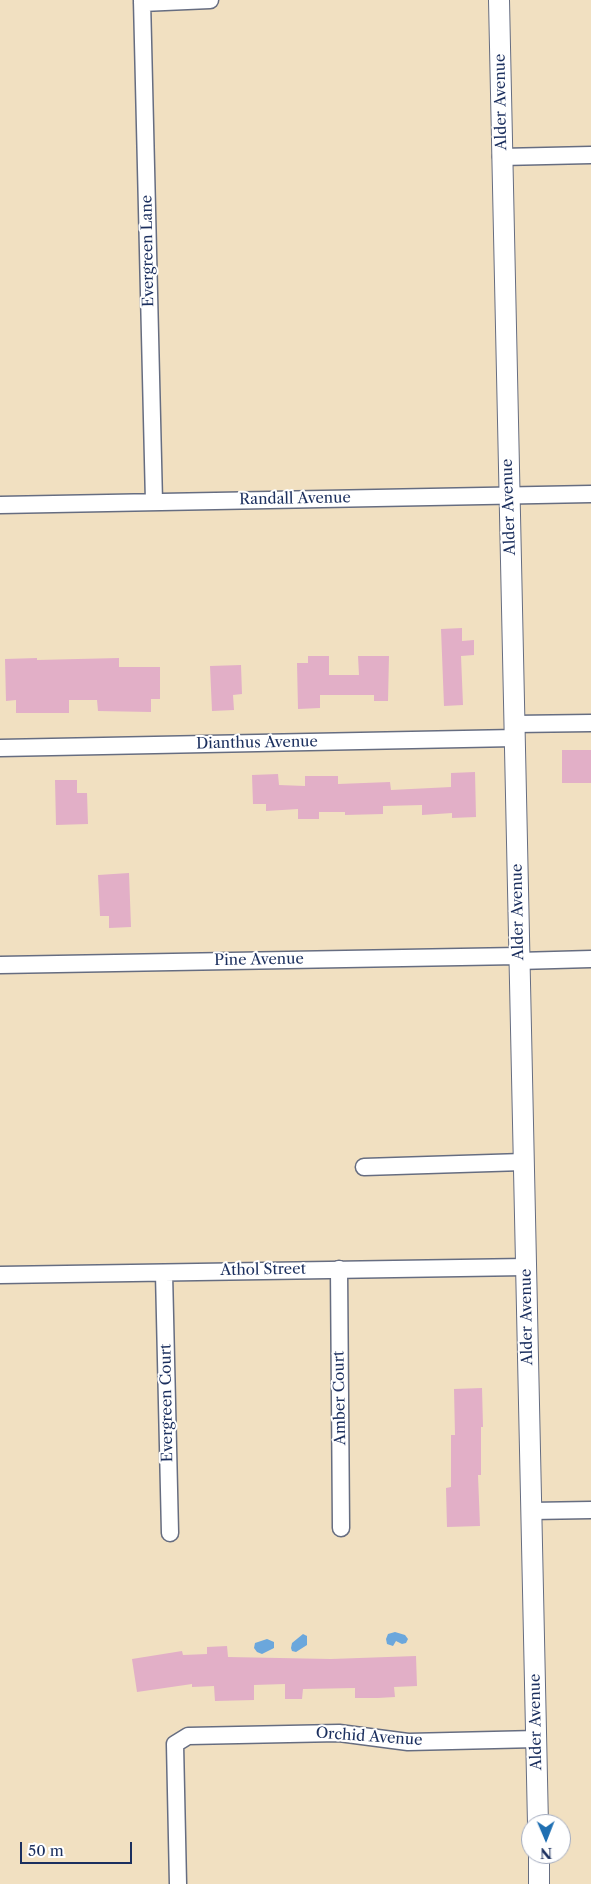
<!DOCTYPE html>
<html>
<head>
<meta charset="utf-8">
<style>
	body { margin:0 }
	#map { position:relative; width:591px; height:1884px; overflow:hidden; background:#f1e0c1; font-family:"Libre Caslon Text",serif }
	canvas { display:block }
	.north { position:absolute; left:521px; top:1814px; width:50px; height:50px; box-sizing:border-box; background:#fff; border:1px solid #a4acbf; border-radius:50%; rotate:179deg; font-size:14px; font-weight:700; line-height:20px; text-align:center; color:#1b2f5e }
	.north::after { content:''; display:block; margin:auto; width:18px; height:22px; background:#1f6fb2; clip-path:polygon(50% 0,100% 100%,50% 72%,0 100%) }
	.scale { position:absolute; left:20px; top:1842px; width:112px; height:22px; box-sizing:border-box; border:2px solid #1b2f5e; border-top:0; padding-left:6px; font-size:15px; line-height:18px; white-space:nowrap; color:#1b2f5e; -webkit-text-stroke:4px #fff; paint-order:stroke }
</style>
</head>
<body>
<div id="map">
<canvas width="591" height="1884"></canvas>
<div class="north">N</div>
<div class="scale">50 m</div>
</div>
<script>
const c = document.querySelector('canvas').getContext('2d');
c.lineJoin = 'round';
function fill(path, color) {
  c.fillStyle = color;
  c.fill(path, 'evenodd');
}
function poly(rows) {
  const path = new Path2D();
  for (const r of rows) {
    path.moveTo(r[0], r[1]);
    for (let i = 2; i < r.length; i += 2) path.lineTo(r[i], r[i + 1]);
  }
  return path;
}
function stroke(path, color, width, dash) {
  c.strokeStyle = color;
  c.lineWidth = width;
  c.lineCap = dash ? 'butt' : 'round';
  c.setLineDash(dash || []);
  c.stroke(path);
}
function label(font, color, halo, rows, align = 'center') {
  c.font = font + ' "Libre Caslon Text",serif';
  c.lineWidth = 4;
  c.setLineDash([]);
  c.textBaseline = 'middle';
  c.strokeStyle = halo;
  c.fillStyle = color;
  for (const [text, x, y, turn = 0] of rows) {
    c.save();
    c.translate(x, y);
    c.rotate((+turn || 0) * Math.PI / 180);
    c.textAlign = isNaN(turn) ? turn : align;
    if (halo) c.strokeText(text, 0, 0);
    c.fillText(text, 0, 0);
    c.restore();
  }
}
fill(poly([
	[395,1632,405,1635,408,1639,406,1643,402,1644,396,1641,393,1646,387,1644,386,1639,388,1634],
	[303,1634,307,1636,307,1645,296,1652,292,1651,291,1648,292,1643],
	[267,1639,274,1642,274,1648,262,1654,257,1652,254,1648,255,1643]
]), '#6ba7dc');
fill(poly([
	[462,628,462,641,474,640,474,655,461,656,463,705,444,706,441,629],
	[308,656,329,656,329,675,359,675,358,656,389,656,388,701,374,701,374,695,320,695,320,708,298,709,297,663,308,663],
	[37,658,37,660,119,658,119,667,160,667,160,699,151,699,151,712,98,711,97,700,69,700,69,713,16,713,16,700,6,701,5,659],
	[241,665,242,694,233,695,234,710,212,711,210,666],
	[562,750,591,750,591,783,562,783],
	[475,772,476,817,452,818,452,813,422,815,422,805,383,806,383,814,345,815,345,812,319,812,319,819,298,819,298,809,266,811,266,804,253,804,252,775,278,774,279,785,305,786,305,776,338,776,338,784,390,782,391,790,451,787,451,773],
	[55,780,77,780,77,793,87,793,88,824,56,825],
	[129,873,131,927,109,928,109,916,100,916,98,875],
	[482,1388,483,1427,481,1427,481,1475,478,1475,480,1526,447,1527,446,1488,451,1487,451,1435,455,1435,454,1389],
	[227,1646,228,1657,331,1659,416,1656,417,1686,394,1687,395,1697,378,1698,355,1698,355,1688,303,1689,302,1699,285,1699,285,1684,254,1685,254,1700,215,1701,214,1686,192,1687,192,1684,137,1692,132,1659,182,1651,183,1655,207,1654,207,1647]
]), '#e2afc7');
const minor = poly([
	[142,0,154,502],
	[142,3,210,0],
	[501,157,591,155],
	[0,505,591,494],
	[514,724,591,723],
	[0,748,515,738],
	[518,961,591,959],
	[0,965,518,956],
	[364,1167,523,1162],
	[339,1269,341,1528],
	[164,1273,170,1533],
	[0,1275,526,1267],
	[531,1511,591,1510],
	[178,1884,175,1744,188,1736,339,1733,408,1742,537,1739]
]);
const major = poly([
	[499,0,538,1824],
	[539,1854,539,1884]
]);
stroke(minor, '#666d81', 19);
stroke(major, '#666d81', 22);
stroke(minor, '#fff', 16);
stroke(major, '#fff', 20);
label('15px', '#1b2f5e', '#fff', [
	["Alder Avenue",501,102,-91],
	["Evergreen Lane",148,251,-91],
	["Randall Avenue",295,499,-1],
	["Alder Avenue",509,507,-92],
	["Dianthus Avenue",257,743,-1],
	["Alder Avenue",518,912,-91],
	["Pine Avenue",259,960,-1],
	["Athol Street",263,1270,-1],
	["Alder Avenue",527,1317,-91],
	["Amber Court",340,1398,-91],
	["Evergreen Court",167,1403,-91],
	["Alder Avenue",536,1722,-91],
	["Orchid Avenue",369,1737,4]
]);
</script>
</body>
</html>
